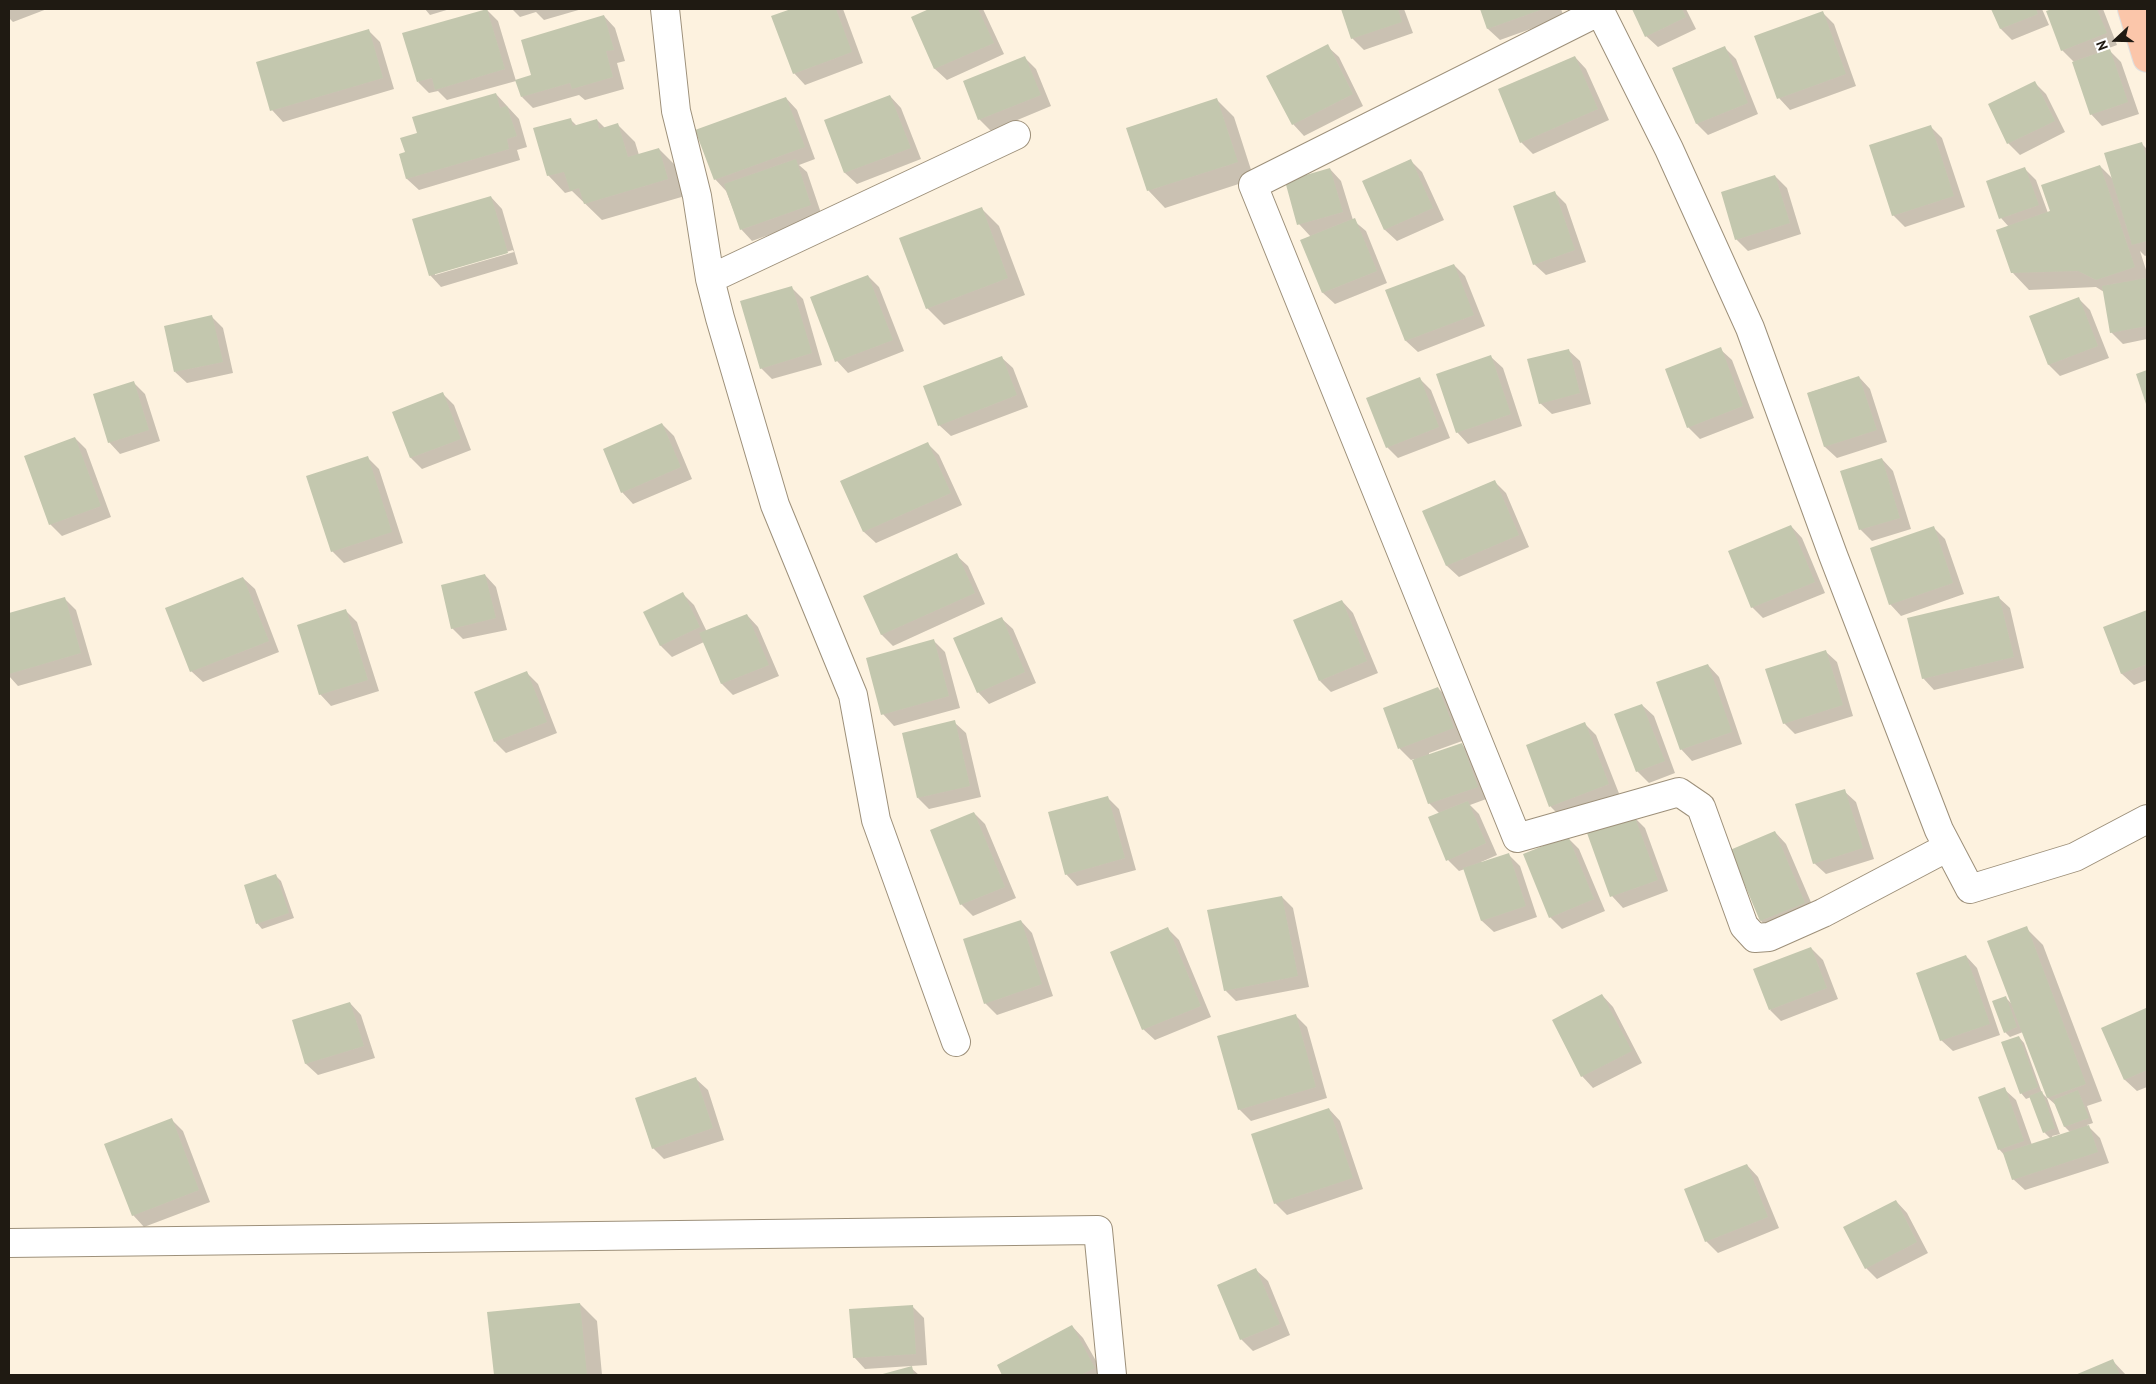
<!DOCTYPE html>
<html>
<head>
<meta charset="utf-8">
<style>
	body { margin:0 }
	#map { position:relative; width:2156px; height:1384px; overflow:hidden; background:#fdf2df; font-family:"PT Sans",sans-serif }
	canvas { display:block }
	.frame { position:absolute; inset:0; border:10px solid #1f1a12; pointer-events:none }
	.north { position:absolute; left:2091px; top:15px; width:50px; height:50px; -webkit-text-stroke:4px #fff; paint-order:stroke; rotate:249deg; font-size:14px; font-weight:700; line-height:20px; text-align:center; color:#1f1a12 }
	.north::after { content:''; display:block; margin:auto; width:18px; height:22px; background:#1f1a12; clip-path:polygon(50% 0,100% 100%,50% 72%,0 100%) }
</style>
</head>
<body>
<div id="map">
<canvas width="2156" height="1384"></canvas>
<div class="frame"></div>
<div class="north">N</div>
</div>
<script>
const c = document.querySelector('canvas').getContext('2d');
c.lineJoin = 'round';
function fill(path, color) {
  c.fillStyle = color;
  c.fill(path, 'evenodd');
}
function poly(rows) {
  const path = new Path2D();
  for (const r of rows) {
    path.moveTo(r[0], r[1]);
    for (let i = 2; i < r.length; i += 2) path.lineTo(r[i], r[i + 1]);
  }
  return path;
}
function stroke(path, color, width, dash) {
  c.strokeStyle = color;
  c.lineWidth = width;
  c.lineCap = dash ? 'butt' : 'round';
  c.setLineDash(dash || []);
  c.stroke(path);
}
fill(poly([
	[9,9,47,9,13,22,9,18],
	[425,9,450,9,430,15],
	[512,9,582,9,544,20,536,12,520,17],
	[795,9,843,9,863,63,805,85,794,73,773,17],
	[932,9,983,9,1004,54,947,80,935,69,912,18],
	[1343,9,1404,9,1413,33,1364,50,1352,38],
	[1481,9,1561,9,1564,17,1500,40,1488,29],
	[1633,9,1686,9,1696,29,1658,47,1646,36],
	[1993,9,2042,9,2049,25,2012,40,2001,29],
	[2055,9,2103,9,2117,45,2101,51,2101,53,2110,51,2121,62,2139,114,2102,126,2091,114,2074,62,2062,50,2047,12],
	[487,10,498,21,516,81,447,100,438,91,429,93,418,82],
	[1822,12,1834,24,1856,86,1790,110,1779,98],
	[604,16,615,28,625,61,617,63,624,89,585,100,579,95,533,108,522,97,532,76],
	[369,31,380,42,394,89,283,122,272,110],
	[1327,46,1339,57,1363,106,1304,136,1293,124],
	[1724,47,1736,59,1758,114,1708,135,1697,124,1673,68],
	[1575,57,1586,69,1609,120,1533,154,1521,142],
	[1025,58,1036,69,1051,106,991,131,979,119],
	[2035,83,2046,94,2065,132,2020,155,2008,143,1990,105],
	[496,94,519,119,527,147,517,150,520,160,419,190,407,179,406,153,419,134],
	[890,96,901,108,921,159,857,184,845,173,825,121],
	[786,98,797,110,815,159,799,165,807,172,822,216,752,241,741,229,726,191,715,179],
	[1217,100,1234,117,1254,179,1165,208,1148,190],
	[570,119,577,126,597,120,605,128,618,125,635,142,639,155,659,149,676,166,685,196,602,220,572,191,565,193,548,175],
	[1931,127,1942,138,1965,207,1905,227,1893,215],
	[2142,144,2147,149,2147,255,2145,256,2140,251,2147,273,2147,339,2123,344,2111,332,2104,292,2096,287,2029,290,2012,272,2009,227,2001,218,2025,169,2036,180,2048,213,2100,166,2114,180],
	[1410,160,1422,172,1444,220,1397,241,1385,230,1364,181],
	[1330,169,1341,181,1353,220,1366,231,1387,283,1335,304,1323,293,1302,241,1311,237,1299,224],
	[1775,176,1787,188,1801,234,1748,251,1736,239],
	[1555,193,1566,204,1586,262,1546,275,1534,264],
	[491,197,502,209,518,264,441,287,430,275],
	[513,250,514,252,435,275,435,273],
	[982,209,999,226,1025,295,944,325,927,308],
	[1454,265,1465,276,1485,326,1418,352,1406,341,1387,291],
	[868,276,879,287,904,351,848,373,837,361],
	[791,287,803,299,822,365,772,379,761,368],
	[2079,299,2090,310,2109,358,2060,376,2049,365,2030,317],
	[212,317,223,328,233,373,187,383,175,372],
	[1720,349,1732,360,1754,418,1700,439,1688,427],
	[1568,350,1580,361,1591,404,1552,414,1540,403],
	[1001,357,1013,368,1028,407,951,436,939,425],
	[1491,357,1503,368,1522,426,1468,444,1457,432],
	[1859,377,1870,389,1887,442,1837,458,1825,447,1808,393],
	[1420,379,1431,390,1450,438,1398,458,1387,447],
	[134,383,145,394,160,441,120,454,109,442],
	[443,394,454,405,471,450,422,469,411,458,394,412],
	[662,424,674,436,692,479,633,504,622,492],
	[75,438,86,449,111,517,62,536,50,524],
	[928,444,939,455,962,505,876,543,864,532,842,482],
	[368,458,379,469,403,543,344,563,332,551],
	[1882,459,1893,471,1911,529,1872,541,1860,529],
	[1494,481,1506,493,1529,547,1459,577,1447,566,1424,511],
	[1791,526,1802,538,1825,593,1763,618,1752,607],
	[1934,528,1945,539,1964,594,1901,616,1890,604],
	[956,555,968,566,985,604,893,646,882,635,865,597],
	[485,575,496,587,507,630,463,639,452,628],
	[243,578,255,589,279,652,203,682,191,671],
	[683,594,694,605,707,632,747,615,758,627,779,676,733,695,722,684,704,642,672,657,661,646,645,612],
	[1998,597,2010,608,2024,668,1934,690,1923,678],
	[64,598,76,610,92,665,18,686,9,676,9,615],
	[1342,601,1353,613,1378,673,1331,692,1320,681],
	[346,611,357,622,379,691,331,706,320,694],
	[2147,612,2147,680,2134,685,2122,674,2105,628],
	[1001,618,1013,629,1036,683,989,704,978,692],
	[934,641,945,652,960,708,894,726,883,714],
	[1825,651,1837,662,1853,716,1795,734,1784,723],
	[1708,665,1719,677,1742,744,1692,761,1681,749],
	[527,673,538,684,557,733,506,753,495,742],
	[1438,688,1449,699,1465,740,1429,753,1429,756,1462,745,1474,756,1489,798,1470,805,1479,814,1497,855,1481,862,1482,863,1508,854,1520,866,1537,917,1494,932,1482,921,1465,869,1459,871,1448,860,1440,814,1429,803,1414,759,1411,760,1400,749,1384,709],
	[1642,705,1654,716,1675,773,1649,783,1637,771],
	[954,722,966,733,981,797,929,809,918,798],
	[1585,724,1596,735,1620,796,1562,818,1551,807,1527,746],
	[1844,791,1856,802,1874,859,1826,874,1814,863],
	[1107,797,1119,809,1136,870,1077,886,1066,874],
	[974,813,985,824,1016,898,973,916,961,904,932,830],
	[1634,817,1645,828,1668,891,1623,908,1612,896],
	[1775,832,1786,844,1816,914,1772,932,1761,921,1731,851],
	[1567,837,1579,849,1605,911,1562,929,1550,917],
	[276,876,281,881,294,918,262,929,257,923],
	[1282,897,1293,908,1309,987,1236,1001,1225,990],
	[1021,921,1032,933,1053,996,997,1015,985,1003],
	[2026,928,2043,945,2102,1101,2087,1106,2093,1123,2087,1125,2100,1138,2109,1163,2025,1190,2013,1179,2006,1157,1999,1149,2004,1089,2016,1100,2032,1145,2051,1139,2044,1132,2031,1097,2026,1099,2021,1093,2019,1037,2024,1043,2042,1093,2047,1098,2060,1134,2052,1136,2053,1138,2071,1133,2065,1127,2058,1107,2048,1098,2023,1032,2010,1037,2005,1032,2006,998,2012,1004],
	[1168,929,1179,940,1211,1017,1155,1040,1143,1029],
	[1811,948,1823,960,1838,999,1781,1021,1770,1010],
	[1966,956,1977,968,2000,1035,1953,1051,1941,1040],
	[1602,995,1613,1007,1642,1063,1593,1088,1582,1076],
	[350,1003,361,1015,375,1058,318,1075,306,1064,293,1021],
	[2145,1010,2147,1012,2147,1087,2137,1091,2125,1080,2103,1028],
	[1295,1015,1307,1027,1327,1098,1251,1121,1239,1109],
	[696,1079,708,1090,724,1140,664,1159,653,1148],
	[1329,1109,1340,1121,1363,1189,1287,1215,1275,1203],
	[172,1120,183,1131,210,1202,144,1227,133,1215],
	[1747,1165,1758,1177,1779,1228,1718,1253,1706,1241],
	[1896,1201,1907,1213,1928,1253,1877,1279,1866,1268],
	[1256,1270,1268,1281,1290,1335,1253,1351,1241,1339],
	[580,1304,597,1321,602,1375,495,1375,489,1313],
	[912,1306,924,1318,927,1365,865,1369,854,1357],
	[1072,1326,1083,1338,1104,1375,1004,1375,998,1365],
	[2113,1361,2126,1375,2079,1375],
	[911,1368,919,1375,881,1375]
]), '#0003');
fill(poly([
	[487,9,505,69,435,90,432,78,417,82,402,33],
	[791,9,836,9,852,52,793,74,771,16],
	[929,9,978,9,994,43,934,69,911,17],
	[1341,9,1398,9,1402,22,1351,39],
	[1480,9,1543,9,1487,29],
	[1632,9,1682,9,1686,17,1645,37],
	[1991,9,2036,9,2038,14,2000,29],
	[2052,9,2097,9,2107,33,2061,51,2046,11],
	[1823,11,1846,74,1777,99,1754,36],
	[604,15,614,50,606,51,613,77,572,89,570,83,521,97,515,80,531,75,521,40],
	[369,29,383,78,270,111,256,62],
	[1328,44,1353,94,1292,125,1266,76],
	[1725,46,1748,103,1696,124,1672,68],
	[2110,49,2128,102,2090,115,2072,62],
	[1025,56,1041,95,978,120,963,81],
	[1575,56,1598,109,1520,143,1498,89],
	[2035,81,2055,121,2007,144,1988,104],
	[496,93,500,108,507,106,517,136,507,139,509,149,406,179,399,154,405,152,400,138,417,133,412,117],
	[890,95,911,148,844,173,824,120],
	[786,97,805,147,714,180,695,130],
	[1217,98,1238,162,1147,191,1126,128],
	[571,118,573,126,597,119,599,129,618,123,628,157,659,148,668,179,584,204,579,188,570,191,564,172,547,176,533,128],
	[1931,125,1954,196,1892,216,1869,145],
	[2142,142,2147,159,2147,241,2132,245,2104,153],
	[796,159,811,205,740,230,724,184],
	[1411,159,1433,208,1384,230,1362,181],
	[2100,165,2135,267,2096,280,2078,271,2011,273,1996,230,2050,211,2041,185],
	[2025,167,2039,205,1999,219,1986,181],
	[1330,168,1343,212,1297,225,1285,181],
	[1775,175,1790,223,1735,240,1721,192],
	[1555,191,1575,250,1533,265,1513,206],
	[491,196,508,253,429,276,412,219],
	[982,207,1008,278,926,309,899,238],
	[1355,218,1377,271,1322,293,1300,240],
	[1454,264,1474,315,1405,341,1385,290],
	[868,275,893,340,835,362,810,297],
	[2147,278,2147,326,2110,333,2102,286],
	[792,286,812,353,760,369,740,301],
	[2079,297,2098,346,2048,365,2029,316],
	[212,315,223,362,174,372,164,326],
	[1721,347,1743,406,1687,428,1665,369],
	[1569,349,1580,393,1539,404,1527,359],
	[1491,355,1511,414,1456,433,1436,374],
	[1002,356,1017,395,938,426,923,386],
	[2147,370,2147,407,2136,374],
	[1859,376,1877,430,1824,447,1807,393],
	[1420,377,1439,427,1386,448,1366,398],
	[134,381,149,430,108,443,93,394],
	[443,392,461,439,410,458,392,412],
	[662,423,681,467,621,493,603,449],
	[75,437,101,506,49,525,24,456],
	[928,442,951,493,863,532,840,481],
	[368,456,392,532,331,552,306,476],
	[1882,458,1900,518,1859,530,1840,471],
	[1495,480,1519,535,1446,566,1422,511],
	[1791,525,1815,582,1751,608,1728,551],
	[1934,526,1953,583,1889,605,1870,548],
	[957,553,975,593,881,635,863,596],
	[485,574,496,618,451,629,441,585],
	[243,577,269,641,190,672,165,608],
	[683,592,700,627,660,646,643,612],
	[1999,596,2014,657,1922,679,1907,618],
	[65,597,81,653,9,674,9,613],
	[1342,600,1367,661,1319,681,1293,620],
	[346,609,368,680,319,695,297,625],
	[2147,610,2147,664,2121,674,2103,627],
	[747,614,769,665,721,684,699,633],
	[1002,617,1025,672,977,693,953,638],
	[934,639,949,696,881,715,866,658],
	[1826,650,1843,705,1783,724,1765,669],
	[1708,664,1732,732,1680,750,1656,682],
	[527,671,547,722,494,742,474,692],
	[1438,687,1454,728,1398,749,1383,708],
	[1642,704,1665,761,1636,772,1614,714],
	[955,720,970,786,917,798,902,733],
	[1585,722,1609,784,1549,807,1526,745],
	[1462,743,1478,787,1428,804,1412,760],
	[1845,789,1863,848,1813,864,1795,804],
	[1108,796,1125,858,1065,875,1048,812],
	[1468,801,1486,843,1446,861,1428,817],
	[974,812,1005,887,960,905,930,830],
	[1634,815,1658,880,1610,897,1587,833],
	[1775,831,1805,903,1760,921,1730,850],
	[1568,836,1594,899,1549,918,1523,854],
	[1509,853,1526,906,1481,921,1463,868],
	[276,874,289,913,256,924,244,885],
	[1282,896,1298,976,1224,991,1207,910],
	[1021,920,1042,984,984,1004,963,939],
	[2027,926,2086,1084,2047,1098,1987,941],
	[1168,927,1201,1006,1142,1030,1110,952],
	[1811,947,1827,988,1769,1010,1753,969],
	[1966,955,1990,1024,1940,1041,1916,973],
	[1602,994,1632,1051,1581,1077,1552,1020],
	[2006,996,2017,1027,2004,1033,1992,1001],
	[350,1002,364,1046,305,1064,292,1020],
	[2146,1008,2147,1070,2124,1080,2101,1028],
	[1296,1014,1316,1087,1238,1110,1217,1036],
	[2019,1036,2038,1087,2020,1094,2001,1042],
	[696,1077,713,1128,652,1149,635,1098],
	[2005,1087,2024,1141,1998,1150,1978,1097],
	[2078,1090,2089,1118,2064,1127,2053,1100],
	[2042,1091,2055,1128,2043,1133,2029,1096],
	[1329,1108,1353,1178,1274,1204,1251,1134],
	[172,1118,199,1190,132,1216,104,1144],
	[2089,1125,2098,1152,2012,1180,2003,1153],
	[1747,1164,1768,1217,1705,1242,1684,1189],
	[1896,1200,1917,1242,1865,1269,1843,1227],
	[1256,1268,1280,1324,1240,1340,1217,1285],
	[580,1303,587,1375,494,1375,487,1312],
	[913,1305,916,1354,853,1358,849,1309],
	[1072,1325,1095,1368,1081,1375,1002,1375,997,1365],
	[2113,1359,2120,1375,2075,1375],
	[912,1366,914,1375,879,1375]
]), '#c3c7ae');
const street = poly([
	[665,9,676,111,697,196,710,279,720,318,775,505,853,695,876,820,956,1042],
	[1599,9,1669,149,1750,328,1833,555,1939,830,1970,889,2075,857,2147,819],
	[1600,11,1253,185,1517,838,1679,792,1701,807,1744,926,1755,938,1769,937,1823,913,1948,847],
	[710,279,1016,135],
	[9,1243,1098,1230,1112,1375]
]);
const primary = poly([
	[2132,9,2147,58]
]);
stroke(street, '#9d907a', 30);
stroke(primary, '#e0dfde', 30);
stroke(street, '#fff', 28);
stroke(primary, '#fbc6aa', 28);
</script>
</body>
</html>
